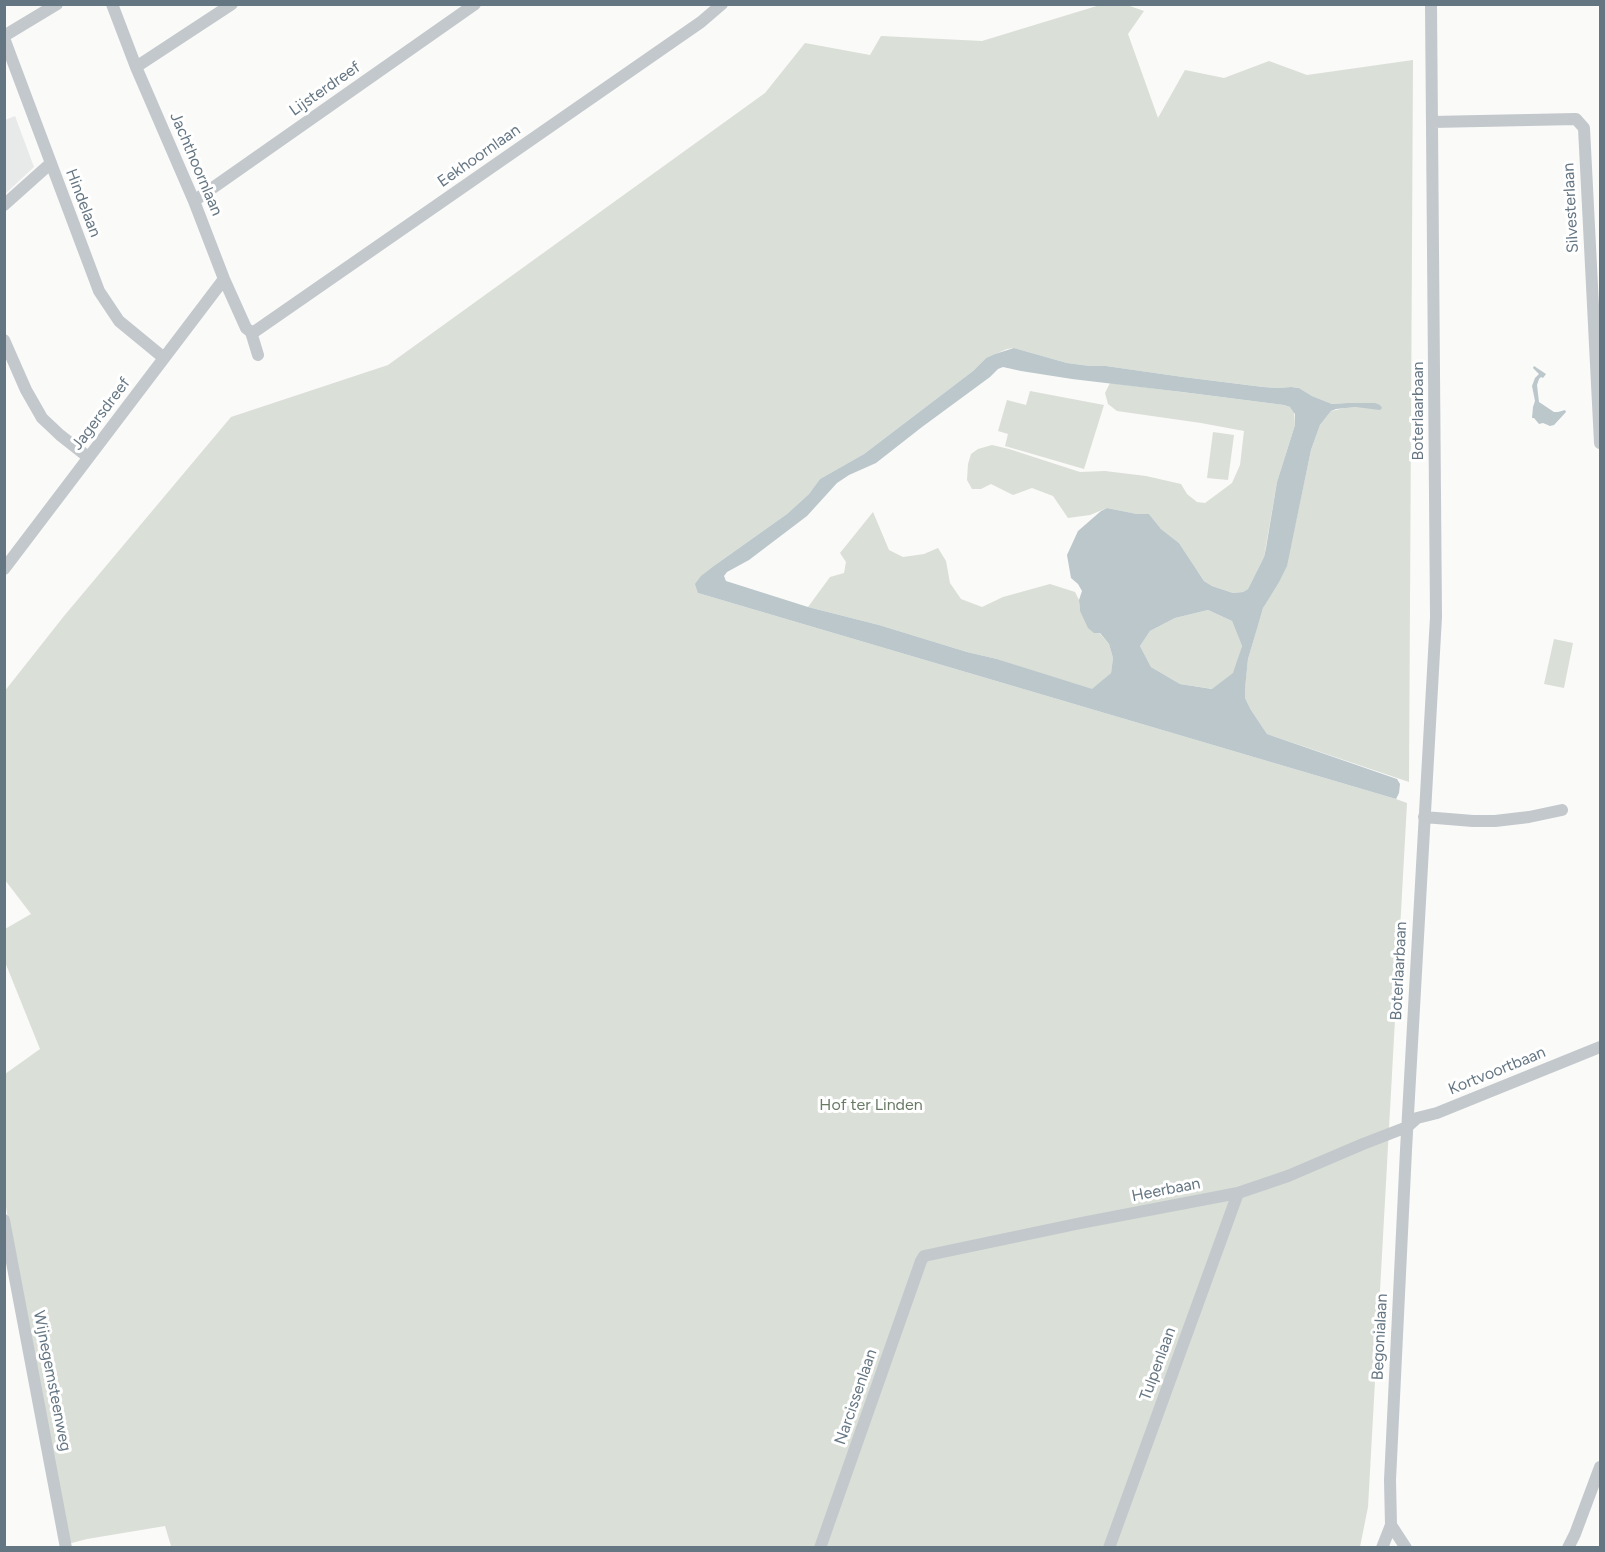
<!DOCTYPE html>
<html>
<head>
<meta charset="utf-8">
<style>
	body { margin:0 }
	#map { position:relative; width:1605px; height:1552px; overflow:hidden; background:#fafaf8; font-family:Figtree,sans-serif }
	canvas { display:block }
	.frame { position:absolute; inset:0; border:6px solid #657683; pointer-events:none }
</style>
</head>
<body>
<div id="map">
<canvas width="1605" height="1552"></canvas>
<div class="frame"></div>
</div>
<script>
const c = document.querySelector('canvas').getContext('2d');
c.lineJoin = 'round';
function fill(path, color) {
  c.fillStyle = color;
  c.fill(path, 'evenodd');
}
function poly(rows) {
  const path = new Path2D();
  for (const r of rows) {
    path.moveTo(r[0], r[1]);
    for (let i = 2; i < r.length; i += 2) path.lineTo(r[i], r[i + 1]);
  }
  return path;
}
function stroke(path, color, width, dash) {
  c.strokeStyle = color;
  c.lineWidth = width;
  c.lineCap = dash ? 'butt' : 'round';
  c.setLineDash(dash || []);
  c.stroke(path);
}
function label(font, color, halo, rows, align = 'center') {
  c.font = font + ' Figtree,sans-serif';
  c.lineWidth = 6;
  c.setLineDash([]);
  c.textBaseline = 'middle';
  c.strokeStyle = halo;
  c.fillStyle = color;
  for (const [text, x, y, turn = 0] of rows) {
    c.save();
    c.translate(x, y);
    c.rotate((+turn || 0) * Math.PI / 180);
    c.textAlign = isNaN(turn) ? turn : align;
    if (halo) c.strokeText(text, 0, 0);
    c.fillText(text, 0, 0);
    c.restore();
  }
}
fill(poly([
	[15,116,34,167,5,194,5,120]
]), '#e8e9e9');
fill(poly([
	[1100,5,1127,5,1144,11,1128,34,1158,118,1185,70,1224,78,1269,61,1307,75,1413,60,1409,782,1267,734,1251,710,1245,698,1245,688,1248,659,1263,608,1291,545,1311,450,1320,425,1331,411,1345,408,1356,407,1347,403,1332,404,1312,396,1299,388,1291,387,1278,388,1263,387,1183,377,1106,366,1090,366,1067,363,1014,348,1007,349,986,358,973,371,864,454,820,479,809,494,787,514,718,563,698,593,1396,799,1407,803,1368,1507,1360,1547,170,1548,171,1546,165,1526,87,1539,68,1544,5,1202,5,1074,40,1049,5,962,5,929,31,914,5,880,4,692,64,616,231,417,388,365,765,93,805,43,870,55,881,36,982,41],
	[1110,383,1284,405,1290,407,1294,410,1295,425,1277,482,1264,557,1248,589,1243,592,1233,593,1212,586,1204,581,1179,543,1161,529,1149,514,1137,514,1107,508,1090,515,1068,518,1053,496,1032,488,1013,495,991,484,981,489,972,489,967,480,968,464,971,454,978,449,992,445,1009,449,1080,472,1105,471,1146,476,1181,484,1187,494,1197,502,1205,503,1232,483,1240,465,1244,431,1201,423,1117,411,1108,404,1105,393],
	[1030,391,1104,405,1084,469,1005,446,1008,434,998,431,1007,400,1026,405],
	[1213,432,1234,435,1228,480,1207,478],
	[873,512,889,550,903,557,924,554,938,548,946,561,950,583,961,599,982,607,1003,597,1050,584,1075,592,1079,600,1080,611,1109,644,1113,658,1111,673,1092,690,997,659,967,652,879,625,808,607,830,577,844,573,846,562,840,553],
	[1208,610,1232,621,1242,646,1234,673,1213,689,1180,684,1151,667,1140,646,1150,631,1175,618],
	[1554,639,1573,643,1564,688,1544,684]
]), '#dadfd7');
fill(poly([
	[1014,348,1067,363,1090,366,1106,366,1183,377,1263,387,1278,388,1291,387,1299,388,1312,396,1332,404,1347,403,1375,403,1380,405,1382,408,1380,410,1356,407,1336,409,1331,411,1320,425,1311,450,1287,566,1279,582,1263,608,1259,622,1248,659,1245,689,1245,698,1251,710,1267,734,1397,779,1400,784,1399,793,1396,799,698,593,695,584,701,576,718,563,787,514,809,494,820,479,864,454,973,371,986,358,995,354],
	[1003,367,1021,371,1072,379,1182,392,1284,405,1290,407,1295,414,1295,425,1277,482,1266,548,1264,557,1248,589,1243,592,1233,593,1212,586,1204,581,1179,543,1161,529,1149,514,1137,514,1107,508,1101,511,1078,531,1067,555,1071,578,1078,584,1082,591,1079,600,1080,611,1088,628,1094,633,1100,633,1109,644,1113,658,1111,673,1092,689,997,659,967,652,879,625,808,607,726,581,724,576,727,572,749,560,807,516,837,483,849,475,876,463,922,427,990,377,998,369],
	[1208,610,1232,621,1242,646,1233,673,1212,689,1180,684,1151,667,1140,646,1150,631,1175,618],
	[1534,366,1546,374,1543,378,1541,377,1539,379,1537,385,1539,402,1554,412,1558,412,1565,410,1566,412,1554,425,1550,426,1543,423,1539,424,1534,418,1532,418,1533,407,1535,401,1532,386,1535,378,1539,374,1533,368]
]), '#bbc7cb');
stroke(poly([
	[112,4,136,67,194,201,224,279,246,328,251,332,254,332,701,22,722,4],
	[4,36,57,4],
	[4,38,99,291,119,321,164,358],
	[136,67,232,4],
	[1432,122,1576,119,1584,128,1600,443],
	[194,201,475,4],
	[4,205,51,163],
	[251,332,258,355],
	[4,340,26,390,42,418,60,435,88,457],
	[4,569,224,279],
	[1424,817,1473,821,1495,821,1529,817,1562,810],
	[4,1220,66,1548],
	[1391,1525,1406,1548],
	[820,1548,921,1261,924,1256,1081,1223,1238,1193,1288,1176,1363,1144,1407,1127,1417,1118,1437,1113,1600,1047],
	[1109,1548,1238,1193],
	[1382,1548,1391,1525,1390,1480,1406,1150,1436,617,1431,4],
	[1568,1548,1575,1534,1600,1467]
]), '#c3c8cc', 12);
label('16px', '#657683', '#fff', [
	["Lijsterdreef",325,89,-35],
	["Eekhoornlaan",479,156,-35],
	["Jachthoornlaan",196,164,67],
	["Hindelaan",83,203,69],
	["Silvesterlaan",1571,208,-93],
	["Boterlaarbaan",1418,411,-90],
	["Jagersdreef",101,414,-53],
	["Boterlaarbaan",1399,971,-87],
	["Kortvoortbaan",1497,1071,-22],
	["Heerbaan",1166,1190,-11],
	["Begonialaan",1380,1337,-87],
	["Tulpenlaan",1158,1364,-70],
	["Wijnegemsteenweg",52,1381,79],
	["Narcissenlaan",856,1397,-71]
]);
label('16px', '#687a64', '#fff', [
	["Hof ter Linden",871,1105]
]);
</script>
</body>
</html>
